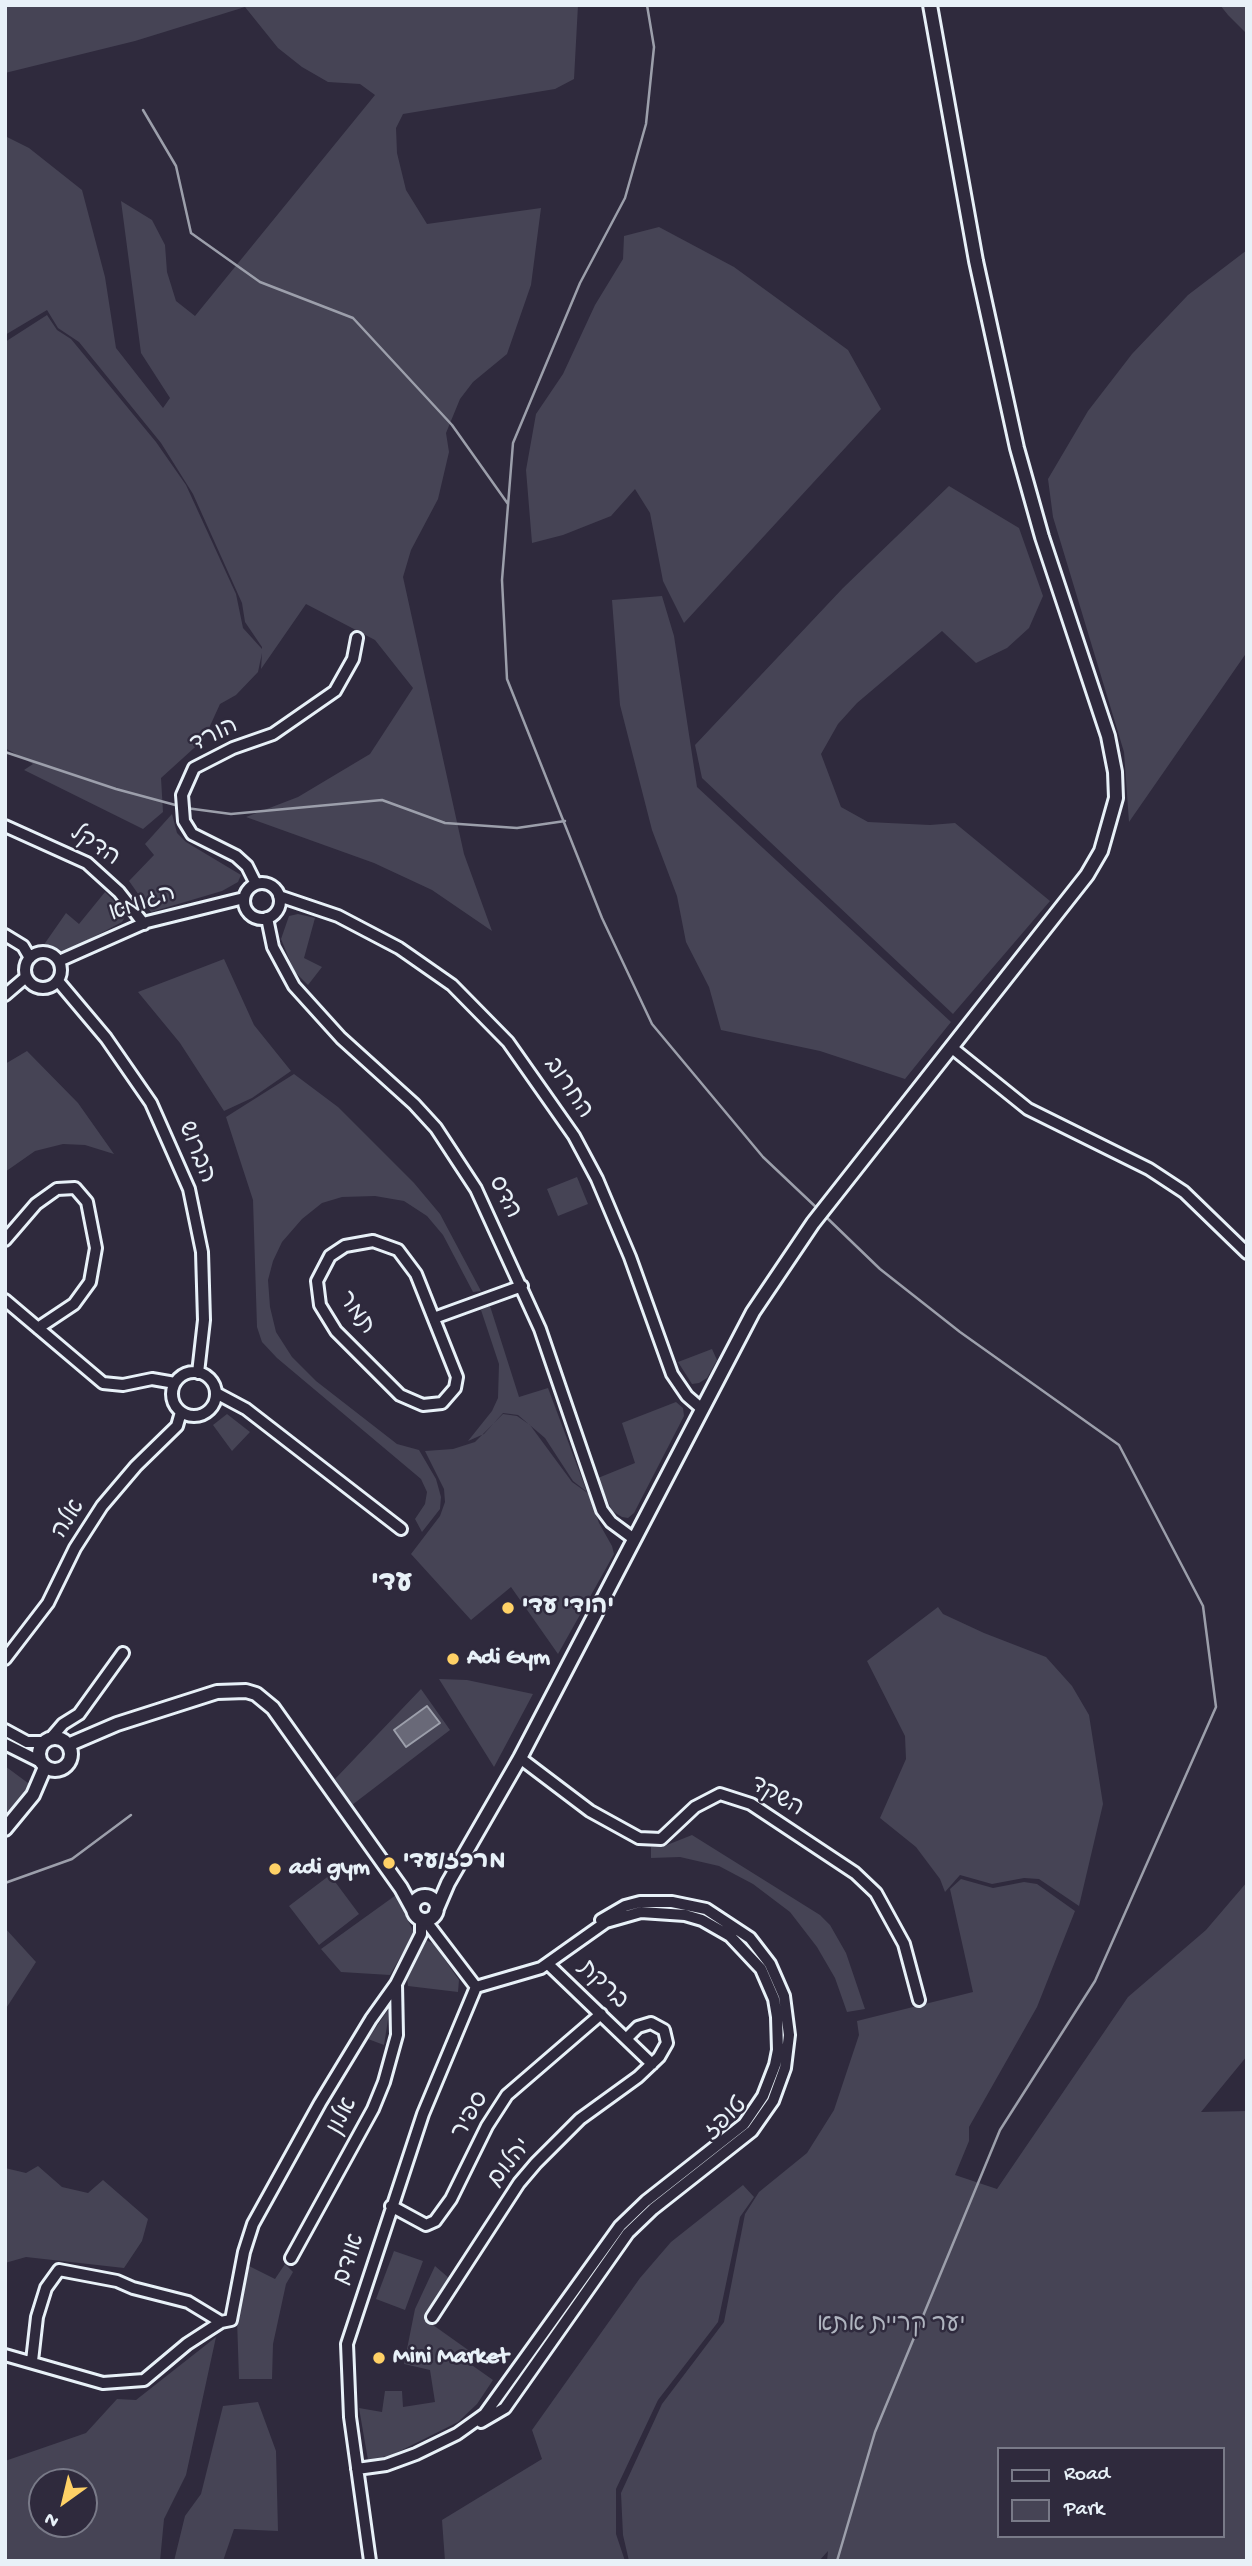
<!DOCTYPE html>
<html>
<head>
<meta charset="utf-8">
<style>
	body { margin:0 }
	#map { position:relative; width:1252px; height:2566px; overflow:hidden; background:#2f2a3d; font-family:"Gochi Hand",sans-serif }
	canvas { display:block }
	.frame { position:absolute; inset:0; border:7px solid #e8f1f8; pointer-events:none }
	.legend { position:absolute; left:997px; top:2447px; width:228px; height:91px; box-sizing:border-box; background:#2f2a3d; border:2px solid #797a88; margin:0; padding:9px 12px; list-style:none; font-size:21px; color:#e8f1f8 }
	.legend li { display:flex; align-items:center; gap:14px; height:35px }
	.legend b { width:35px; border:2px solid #797a88 }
	.north { position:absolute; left:28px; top:2468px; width:70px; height:70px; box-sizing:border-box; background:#2f2a3d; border:2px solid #797a88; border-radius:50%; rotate:214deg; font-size:19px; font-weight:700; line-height:28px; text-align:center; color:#e8f1f8 }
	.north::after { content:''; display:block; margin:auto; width:24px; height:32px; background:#ffd166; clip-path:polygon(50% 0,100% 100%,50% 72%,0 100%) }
</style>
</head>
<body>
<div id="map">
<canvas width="1252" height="2566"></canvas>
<div class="frame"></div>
<ul class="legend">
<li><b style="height:9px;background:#2f2a3d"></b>Road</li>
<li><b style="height:19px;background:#464455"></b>Park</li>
</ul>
<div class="north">N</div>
</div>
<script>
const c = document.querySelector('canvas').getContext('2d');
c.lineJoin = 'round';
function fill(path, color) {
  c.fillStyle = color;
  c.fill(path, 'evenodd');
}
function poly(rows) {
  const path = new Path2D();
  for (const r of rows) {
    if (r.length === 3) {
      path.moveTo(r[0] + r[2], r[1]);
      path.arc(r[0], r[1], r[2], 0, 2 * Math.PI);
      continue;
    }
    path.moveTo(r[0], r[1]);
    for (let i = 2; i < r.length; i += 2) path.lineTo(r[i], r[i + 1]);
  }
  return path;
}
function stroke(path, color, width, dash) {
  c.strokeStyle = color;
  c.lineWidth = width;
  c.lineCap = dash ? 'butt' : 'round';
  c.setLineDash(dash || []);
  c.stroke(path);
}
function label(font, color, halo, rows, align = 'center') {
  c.font = font + ' "Gochi Hand","Playpen Sans Hebrew",sans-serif';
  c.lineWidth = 5;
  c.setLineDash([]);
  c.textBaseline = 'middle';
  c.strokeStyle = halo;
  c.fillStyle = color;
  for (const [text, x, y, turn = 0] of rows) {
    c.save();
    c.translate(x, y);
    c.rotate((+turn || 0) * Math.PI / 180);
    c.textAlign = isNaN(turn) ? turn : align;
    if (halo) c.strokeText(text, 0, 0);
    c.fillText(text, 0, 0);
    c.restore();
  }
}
fill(poly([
	[5,5,578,5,574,79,555,89,403,114,396,128,397,153,406,190,427,224,541,208,531,285,507,354,473,382,460,399,446,433,449,452,438,499,411,550,403,577,464,854,492,931,432,890,374,863,246,817,298,797,370,754,413,688,375,640,306,604,261,669,262,653,258,672,236,695,220,704,204,739,161,778,163,812,143,829,24,770,33,764,5,748,5,342,47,315,57,330,71,339,156,442,186,485,236,594,243,628,262,649,262,647,245,622,242,603,193,494,161,443,79,342,58,328,47,310,5,335,5,136,29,148,82,190,105,277,116,348,163,408,170,398,141,353,121,201,152,220,165,245,167,272,176,301,195,316,375,95,360,84,328,82,302,67,278,48,245,7,135,41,5,73],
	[1220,5,1247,5,1247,34,1228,15],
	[659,227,734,267,848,350,881,409,684,623,663,581,650,513,635,489,611,516,563,535,532,543,526,470,536,414,563,374,595,305,623,259,624,236],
	[1247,250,1247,652,1129,822,1124,752,1053,517,1048,479,1088,411,1132,354,1188,295],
	[949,486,1019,528,1043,596,1029,628,1007,648,976,663,942,631,857,703,838,724,821,754,841,807,868,822,930,825,955,823,1050,901,953,1014,702,778,695,745,843,588],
	[662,596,674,636,697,787,951,1022,905,1079,820,1051,721,1030,709,987,686,942,677,896,652,830,620,705,612,600],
	[172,814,177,833,186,842,241,875,238,882,222,891,151,912,129,881,154,855,145,844],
	[105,892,124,911,125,917,122,922,71,949,60,952,43,946,66,913,79,924],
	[298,914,315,918,304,958,322,967,308,985,294,971,281,939,289,916],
	[224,959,254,1025,291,1071,252,1098,224,1111,180,1043,138,992],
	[27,1051,78,1103,114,1154,85,1145,63,1144,35,1151,5,1172,5,1064],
	[294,1074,338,1107,414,1183,440,1214,481,1291,473,1292,443,1235,427,1216,404,1201,375,1196,342,1197,322,1203,302,1219,282,1242,273,1261,268,1280,270,1307,276,1332,292,1357,316,1381,397,1444,419,1450,436,1479,441,1497,440,1509,422,1532,415,1519,425,1504,427,1492,421,1479,277,1358,262,1342,257,1327,253,1200,226,1117],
	[577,1177,588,1204,558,1216,547,1189],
	[490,1306,519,1397,548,1388,587,1492,573,1481,545,1438,518,1415,503,1413,484,1434,468,1441,492,1411,498,1398,499,1364,481,1310],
	[712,1349,717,1360,707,1378,699,1383,692,1384,678,1362],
	[676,1402,683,1408,684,1416,634,1513,628,1518,622,1517,612,1511,598,1478,635,1463,622,1423],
	[227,1414,250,1432,232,1451,213,1425],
	[503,1414,517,1416,530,1425,572,1482,589,1494,599,1523,612,1546,614,1554,558,1654,511,1587,471,1620,411,1554,440,1516,445,1502,444,1489,425,1451,453,1449,475,1442],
	[938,1607,943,1614,984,1633,1046,1657,1072,1686,1089,1715,1103,1804,1079,1906,1039,1879,1024,1878,992,1884,960,1875,945,1892,940,1879,916,1847,880,1818,906,1759,905,1736,867,1661],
	[439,1679,467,1680,533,1694,494,1767],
	[421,1689,450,1730,352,1805,335,1779],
	[5,1766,32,1786,5,1822],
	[692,1835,820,1915,830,1925,846,1953,865,2009,847,2012,835,1978,817,1947,790,1912,753,1884,719,1866,680,1857,651,1858,651,1847,662,1847],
	[330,1875,359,1914,319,1945,289,1906],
	[961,1879,993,1888,1024,1882,1037,1884,1075,1911,1037,2007,969,2127,969,2141,955,2175,997,2189,1128,1997,1206,1930,1247,1882,1247,2056,1201,2112,1247,2111,1247,2561,827,2561,828,2551,819,2561,629,2561,623,2535,621,2493,662,2404,724,2322,745,2214,759,2192,807,2153,834,2110,859,2035,857,2021,973,1992,950,1889],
	[998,2449,1222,2449,1222,2536,998,2536],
	[396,1895,414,1933,390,1975,341,1972,321,1949],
	[5,1928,36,1962,5,2010],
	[426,1940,434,1944,459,1980,458,1992,408,1986,407,1978],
	[390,2007,384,2045,368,2039],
	[38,2166,62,2187,88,2193,103,2180,148,2219,142,2241,124,2268,26,2257,5,2263,5,2168,26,2173],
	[743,2185,754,2197,740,2217,718,2322,658,2400,616,2489,616,2534,625,2561,445,2561,442,2520,542,2459,532,2430,640,2278,671,2242],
	[394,2251,423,2261,405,2310,376,2299],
	[285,2264,293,2272,286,2284,273,2344,272,2379,239,2379,237,2319,249,2266,275,2279],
	[435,2266,450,2279,426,2320,471,2352,466,2361,493,2380,477,2404,458,2422,392,2455,368,2460,359,2408,382,2412,385,2391,402,2391,403,2407,435,2402,430,2370,404,2364,415,2309],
	[216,2337,186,2475,164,2519,160,2561,5,2561,5,2461,86,2433,117,2399,136,2400],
	[42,2482,84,2482,84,2524,42,2524],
	[258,2402,276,2451,278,2531,234,2529,223,2561,174,2561,185,2516,201,2494,223,2406]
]), '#464455');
const water = poly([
	[427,1706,440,1723,406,1747,394,1730,427,1706]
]);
fill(water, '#696978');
stroke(water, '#9c9fab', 2);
stroke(poly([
	[647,5,654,47,646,124,625,198,580,283,513,443,502,580,507,679,602,918,652,1024,763,1157,818,1209],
	[143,110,176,166,191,233,260,282,353,318,452,425,508,504],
	[5,752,116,789,179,806],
	[186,808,231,814,382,800,445,823,517,828,565,821],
	[825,1216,880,1269,960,1332,1119,1445,1203,1606,1216,1707,1095,1981,1000,2130,875,2432,837,2561],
	[5,1883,72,1859,131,1815]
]), '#9c9fab', 2.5);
const minor = poly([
	[5,826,87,863,119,892,144,924],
	[262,901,18],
	[256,884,247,866,236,856,192,834,184,821,182,795,194,768,233,748,273,734,335,691,353,659,357,638],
	[279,896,338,916,399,948,452,985,508,1042,574,1136,597,1179,630,1257,672,1374,687,1396,702,1409],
	[267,918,273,947,294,986,341,1038,414,1104,436,1128,476,1189,540,1329,602,1510,611,1522,634,1539],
	[5,935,23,946,30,958],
	[43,970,18],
	[59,961,147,922,244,898],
	[58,981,106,1038,151,1103,189,1189,202,1252,204,1320,198,1373],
	[5,995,26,977],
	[951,1047,1028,1109,1149,1169,1184,1192,1247,1253],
	[5,1240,36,1204,57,1189,75,1188,87,1202,96,1248,90,1282,74,1304,38,1328],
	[373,1241,398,1250,416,1274,457,1377,455,1388,442,1403,423,1405,400,1395,336,1331,320,1305,317,1281,330,1256,345,1246,373,1241],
	[5,1300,103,1383,123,1385,152,1379,175,1383],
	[434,1318,522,1286],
	[194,1394,22],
	[216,1393,246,1409,401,1529],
	[5,1659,48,1603,75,1548,102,1506,136,1466,177,1426,181,1412],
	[5,1730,27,1742,43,1742],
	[51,1738,63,1724,79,1714,123,1653],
	[5,1744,41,1762],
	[520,1758,590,1811,639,1838,661,1839,695,1807,720,1794,751,1804,855,1873,876,1893,904,1944,919,2000],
	[425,1920,476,1987],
	[548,1964,652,2064],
	[391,2206,426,2225,435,2221,451,2199,487,2126,507,2095,601,2014],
	[291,2258,373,2109,384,2082,397,2035,396,1984],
	[432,2317,519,2183,536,2163,580,2119,638,2077,659,2057,667,2043,664,2030,651,2023,638,2027,626,2039],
	[5,2355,103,2383,144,2380,187,2344,221,2322,231,2320,244,2252,253,2224,320,2103,371,2019,396,1984,421,1934,421,1919],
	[32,2361,37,2317,46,2288,59,2270,117,2281,133,2288,188,2302,221,2322],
	[481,2422,505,2408,628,2233,653,2209,752,2131,773,2101,785,2068,789,2035,784,1996,770,1964,750,1938,706,1909,672,1902,640,1902,625,1906,601,1920],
	[357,2469,386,2465,416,2454,457,2434,485,2414,620,2226,646,2201,744,2124,763,2096,775,2065,778,2050,777,2017,774,1999,761,1969,730,1936,702,1920,685,1915,641,1912,606,1922,541,1968,476,1987],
	[370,2561,350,2417,347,2344,423,2114,476,1987]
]);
const tertiary = poly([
	[55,1754,16],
	[68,1745,117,1724,217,1692,246,1691,256,1694,273,1708,401,1888,413,1910],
	[5,1829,33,1795,45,1767],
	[425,1908,12],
	[436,1911,448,1883,520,1758,753,1312,813,1223,1087,875,1101,851,1116,798,1115,772,1108,736,1042,537,1017,448,976,261,930,5]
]);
stroke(minor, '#e8f1f8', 16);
stroke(tertiary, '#e8f1f8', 18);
stroke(minor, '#2f2a3d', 10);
stroke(tertiary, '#2f2a3d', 12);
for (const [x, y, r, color] of [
	[508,1608,7,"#ffd166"],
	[453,1659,7,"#ffd166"],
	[389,1863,7,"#ffd166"],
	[275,1869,7,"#ffd166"],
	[379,2358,7,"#ffd166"]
]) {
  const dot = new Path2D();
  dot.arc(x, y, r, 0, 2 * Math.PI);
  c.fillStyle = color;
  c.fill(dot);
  stroke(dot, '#2f2a3d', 2.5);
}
label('24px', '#e8f1f8', '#2f2a3d', [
	["הורד",215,737,-27],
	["הדקל",94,847,34],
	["הגומא",143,905,-19],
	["החרוב",567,1089,56],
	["הברוש",195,1153,68],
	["הדס",503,1198,63],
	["תמר",355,1314,54],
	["אלה",70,1520,-58],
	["השקד",776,1798,30],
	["ברקת",602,1986,44],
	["ספיר",472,2116,-60],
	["אלון",344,2117,-62],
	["טופז",727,2120,-45],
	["יהלום",511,2164,-51],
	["אודם",351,2260,-71]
]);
label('bold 24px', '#e8f1f8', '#2f2a3d', [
	["יהודי עדי",522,1608],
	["Adi Gym",467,1659],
	["מרכז/עדי",403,1863],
	["adi gym",289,1869],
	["Mini Market",393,2358]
], 'left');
label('24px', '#afb4bf', '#2f2a3d', [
	["יער קריית אתא",891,2326]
]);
label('bold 28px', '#e8f1f8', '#2f2a3d', [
	["עדי",392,1586]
]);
</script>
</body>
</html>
